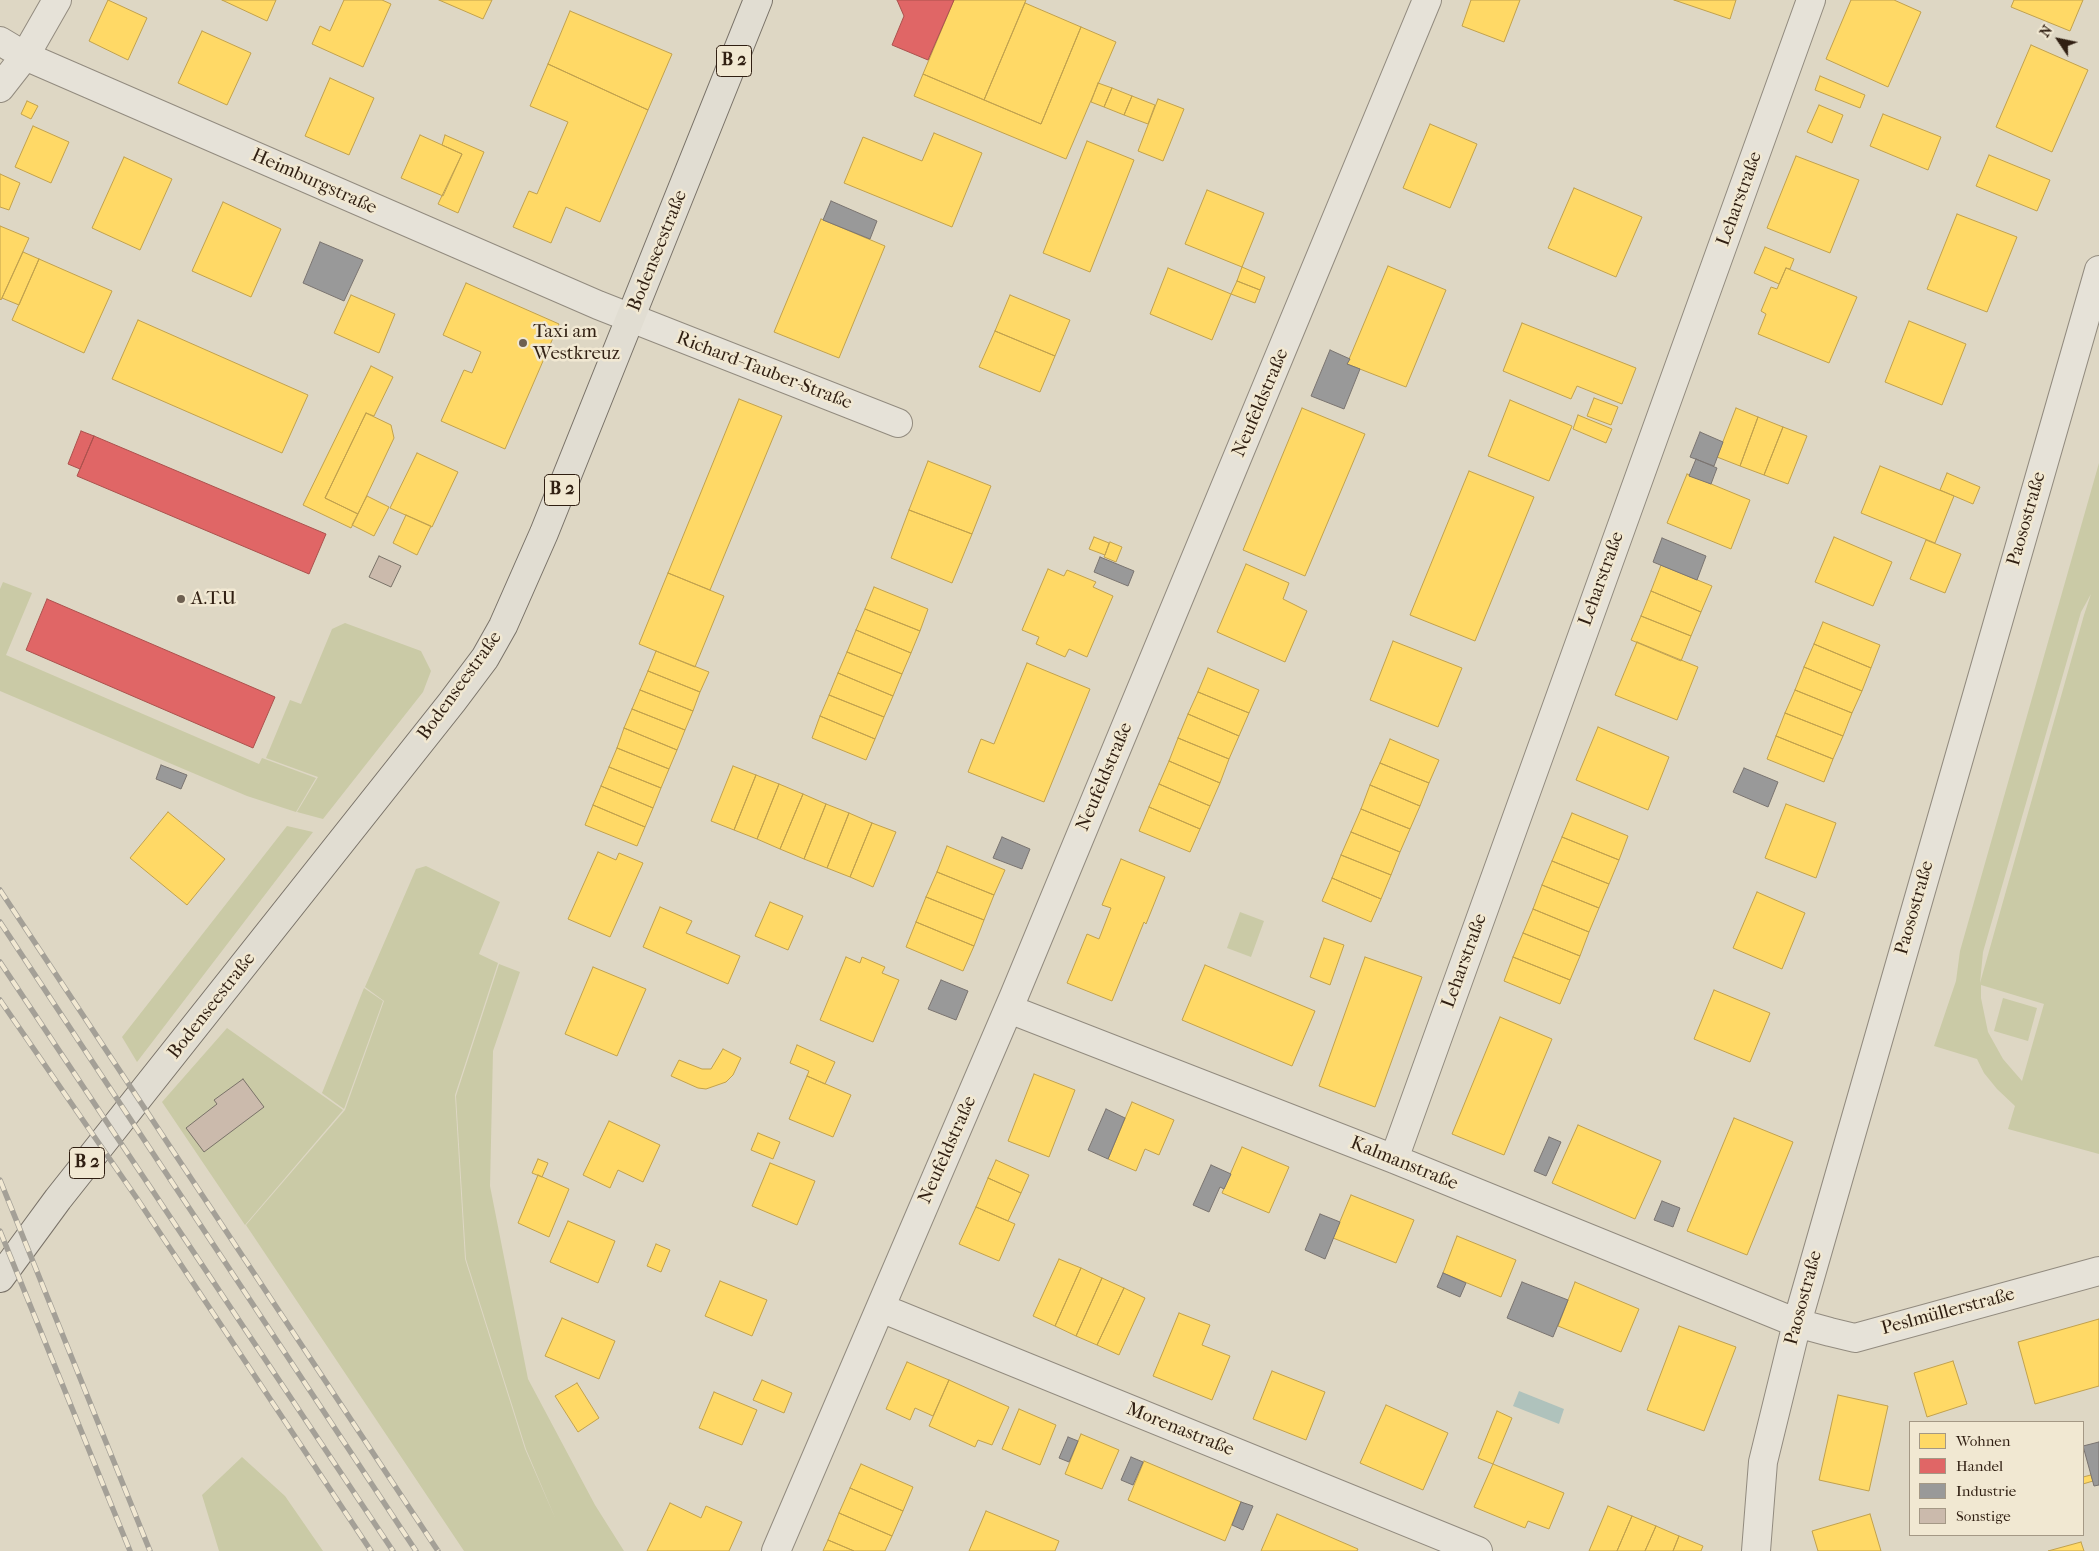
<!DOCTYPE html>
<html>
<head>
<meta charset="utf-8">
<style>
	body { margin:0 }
	#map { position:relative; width:2099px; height:1551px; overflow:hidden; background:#ded7c4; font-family:"IM FELL French Canon",serif }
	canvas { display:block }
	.legend { position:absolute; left:1909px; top:1421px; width:175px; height:115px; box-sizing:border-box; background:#f1e8d2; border:1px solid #a49885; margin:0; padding:6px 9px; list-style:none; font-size:15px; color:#301f12 }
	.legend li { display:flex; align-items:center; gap:10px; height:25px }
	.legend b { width:25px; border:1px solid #a49885 }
	.north { position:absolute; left:2034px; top:15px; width:50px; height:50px; -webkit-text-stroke:4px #f1e8d2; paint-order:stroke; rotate:304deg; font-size:14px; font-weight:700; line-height:20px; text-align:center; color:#301f12 }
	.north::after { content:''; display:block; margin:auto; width:18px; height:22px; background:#301f12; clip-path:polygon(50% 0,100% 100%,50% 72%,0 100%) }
</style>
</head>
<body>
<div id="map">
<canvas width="2099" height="1551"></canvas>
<ul class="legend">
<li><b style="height:14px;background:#ffd966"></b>Wohnen</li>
<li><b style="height:14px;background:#e06666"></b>Handel</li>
<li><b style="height:14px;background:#999"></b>Industrie</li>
<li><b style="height:14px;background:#cbbaac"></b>Sonstige</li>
</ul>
<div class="north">N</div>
</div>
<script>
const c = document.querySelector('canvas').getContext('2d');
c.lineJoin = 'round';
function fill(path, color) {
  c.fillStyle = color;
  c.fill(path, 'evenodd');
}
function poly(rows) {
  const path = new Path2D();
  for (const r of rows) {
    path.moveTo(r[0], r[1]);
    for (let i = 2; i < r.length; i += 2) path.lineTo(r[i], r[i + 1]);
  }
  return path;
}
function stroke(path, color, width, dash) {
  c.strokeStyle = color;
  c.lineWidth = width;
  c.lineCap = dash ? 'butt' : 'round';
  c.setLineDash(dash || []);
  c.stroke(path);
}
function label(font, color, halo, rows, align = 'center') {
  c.font = font + ' "IM FELL French Canon",serif';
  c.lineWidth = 5;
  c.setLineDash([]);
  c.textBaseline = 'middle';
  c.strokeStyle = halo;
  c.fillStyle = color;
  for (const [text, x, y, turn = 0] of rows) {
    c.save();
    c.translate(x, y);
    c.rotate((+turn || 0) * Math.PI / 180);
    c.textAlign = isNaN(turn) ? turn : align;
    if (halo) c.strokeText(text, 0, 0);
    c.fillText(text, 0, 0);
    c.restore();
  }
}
fill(poly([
	[2099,463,2099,1154,2008,1129,2015,1106,1997,1089,1984,1073,1977,1059,1934,1046,1956,981,1960,951],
	[2091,594,2084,615,1980,983,1983,952,2039,758,2081,612],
	[1981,985,2044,1004,2022,1081,2003,1059,1988,1032,1981,998],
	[3,582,32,593,6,655,259,764,262,758,316,778,296,812,247,796,0,691,0,589],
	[345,623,421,651,431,671,423,692,323,819,297,812,318,777,266,758,290,700,301,704,332,629],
	[287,826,313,832,137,1062,122,1037],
	[426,866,500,902,479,954,498,963,455,1095,465,1259,525,1449,556,1520,526,1449,466,1259,456,1096,499,964,520,972,493,1051,490,1186,528,1379,595,1505,624,1551,464,1551,246,1225,345,1110,384,1001,365,987,416,869],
	[1240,912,1264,921,1251,957,1227,948],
	[364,988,383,1001,344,1109,322,1093],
	[2003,998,2037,1008,2028,1041,1994,1031],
	[227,1028,343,1110,245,1225,162,1102],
	[242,1457,285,1496,323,1551,219,1551,202,1495]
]), '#cacaa6');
fill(poly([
	[1519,1391,1564,1409,1559,1424,1513,1406]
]), '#afc2bc');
const homes = poly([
	[108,0,147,18,128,60,89,41,108,0],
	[222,0,276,0,267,21,222,0],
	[344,0,382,0,391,4,363,67,312,44,320,26,330,31,344,0],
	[439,0,492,0,483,19,439,0],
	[954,0,1026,0,984,100,923,74,954,0],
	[1471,0,1520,0,1504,42,1462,26,1471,0],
	[1674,0,1736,0,1730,19,1674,0],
	[1851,0,1894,0,1921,12,1888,87,1826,59,1851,0],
	[2014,0,2083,0,2070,31,2011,7,2014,0],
	[1025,3,1081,27,1041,124,984,100,1025,3],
	[570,11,672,54,648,110,548,64,570,11],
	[1081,27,1116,42,1066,159,914,96,923,74,1041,124,1081,27],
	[202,31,251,53,227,105,178,83,202,31],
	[2031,45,2088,70,2052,152,1996,127,2031,45],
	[548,64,648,110,600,222,566,207,551,243,513,227,529,191,537,194,568,122,530,106,548,64],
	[1820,76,1865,95,1860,108,1815,90,1820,76],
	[330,78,374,98,349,155,305,136,330,78],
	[1098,83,1112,88,1104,107,1091,102,1098,83],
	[1112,88,1132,96,1124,115,1104,107,1112,88],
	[1132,96,1155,105,1148,124,1124,115,1132,96],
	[1158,99,1184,109,1163,161,1138,151,1158,99],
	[27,101,38,106,31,119,21,114,27,101],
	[1819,105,1843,115,1832,143,1807,132,1819,105],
	[1883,114,1941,137,1928,170,1870,146,1883,114],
	[1430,124,1477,144,1450,208,1403,188,1430,124],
	[33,126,69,142,51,183,15,167,33,126],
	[934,133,982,153,952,227,844,183,863,137,922,161,934,133],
	[420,135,462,154,443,196,401,178,420,135],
	[445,135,484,152,458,213,438,204,462,154,442,145,445,135],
	[1087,141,1134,160,1090,272,1043,253,1087,141],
	[1989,155,2050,180,2037,211,1976,186,1989,155],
	[1796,156,1859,180,1830,253,1767,228,1796,156],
	[124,157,172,179,140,250,92,228,124,157],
	[0,174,20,183,9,210,0,207,0,174],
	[1574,188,1642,217,1616,277,1548,248,1574,188],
	[1207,190,1264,213,1242,267,1185,244,1207,190],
	[223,202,281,229,251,297,192,271,223,202],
	[1957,214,2017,237,1987,312,1927,289,1957,214],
	[821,219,885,246,839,358,774,332,821,219],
	[0,226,29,238,1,300,0,299,0,226],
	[1765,247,1794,259,1790,269,1786,268,1779,284,1754,273,1765,247],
	[23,252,39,259,19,305,2,298,23,252],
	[39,259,112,291,84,353,12,320,39,259],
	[1388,266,1446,290,1406,387,1347,364,1388,266],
	[1242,267,1265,277,1260,290,1237,281,1242,267],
	[1168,268,1231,294,1212,340,1150,314,1168,268],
	[1786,268,1857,297,1829,363,1758,334,1766,314,1761,311,1771,287,1777,289,1786,268],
	[1237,281,1260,290,1255,303,1231,294,1237,281],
	[466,283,559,324,505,449,441,421,464,370,472,373,481,352,443,335,466,283],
	[351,295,395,314,379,353,334,333,351,295],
	[1010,295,1070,320,1055,356,995,331,1010,295],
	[138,320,308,395,282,453,112,379,138,320],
	[1909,321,1966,344,1942,405,1885,382,1909,321],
	[1522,323,1636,368,1622,404,1577,386,1571,399,1503,371,1522,323],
	[995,331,1055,356,1040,392,979,367,995,331],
	[371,366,393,377,374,416,366,413,325,498,358,514,351,528,303,505,371,366],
	[1594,398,1618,407,1611,425,1587,416,1594,398],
	[739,399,782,416,710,590,668,573,739,399],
	[1510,400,1572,426,1549,481,1488,456,1510,400],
	[1302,408,1365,434,1305,576,1243,550,1302,408],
	[1736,408,1758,417,1740,466,1717,457,1736,408],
	[366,413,391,425,394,438,358,514,325,498,366,413],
	[1578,415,1612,429,1606,443,1573,429,1578,415],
	[1758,417,1783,427,1764,475,1740,466,1758,417],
	[1783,427,1807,436,1788,484,1764,475,1783,427],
	[417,453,458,472,432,527,390,508,417,453],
	[928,461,991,486,972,534,909,510,928,461],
	[1880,466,1954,496,1935,543,1861,513,1880,466],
	[1469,471,1534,497,1475,641,1410,615,1469,471],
	[1947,473,1980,487,1973,504,1940,490,1947,473],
	[1687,474,1750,500,1731,549,1667,523,1687,474],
	[367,496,389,507,374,536,352,525,367,496],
	[909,510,972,534,952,583,891,558,909,510],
	[406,515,431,526,417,555,393,543,406,515],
	[1094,537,1109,543,1105,555,1089,549,1094,537],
	[1834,537,1892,562,1873,606,1815,582,1834,537],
	[1926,540,1961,554,1945,593,1910,579,1926,540],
	[1110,542,1122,547,1116,562,1104,557,1110,542],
	[1246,564,1289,583,1283,599,1307,611,1285,662,1217,632,1246,564],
	[1661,565,1712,586,1701,612,1651,591,1661,565],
	[1048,569,1064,576,1067,570,1096,582,1093,587,1113,596,1087,657,1069,649,1065,657,1036,644,1039,637,1022,630,1048,569],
	[668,573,724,596,695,667,639,644,668,573],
	[874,587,928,609,920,631,865,609,874,587],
	[1651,591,1701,612,1691,636,1641,616,1651,591],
	[865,609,920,631,911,653,856,630,865,609],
	[1641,616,1691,636,1681,661,1631,640,1641,616],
	[1823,622,1880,645,1871,668,1814,644,1823,622],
	[856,630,911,653,902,674,847,652,856,630],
	[1393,641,1462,668,1438,727,1370,700,1393,641],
	[1637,642,1698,667,1677,720,1615,695,1637,642],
	[1814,644,1871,668,1862,691,1804,667,1814,644],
	[656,651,709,672,700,692,648,671,656,651],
	[847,652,902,674,893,696,838,673,847,652],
	[1027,663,1090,689,1044,802,968,772,981,739,994,744,1027,663],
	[1804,667,1862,691,1852,713,1795,690,1804,667],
	[1208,668,1259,690,1249,713,1198,692,1208,668],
	[648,671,700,692,693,711,640,690,648,671],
	[838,673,893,696,884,717,829,695,838,673],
	[640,690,693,711,685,730,632,709,640,690],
	[1795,690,1852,713,1843,736,1785,713,1795,690],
	[1198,692,1249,713,1239,736,1188,714,1198,692],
	[829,695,884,717,875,739,820,716,829,695],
	[632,709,685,730,677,750,624,728,632,709],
	[1785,713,1843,736,1833,759,1776,736,1785,713],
	[1188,714,1239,736,1229,759,1178,738,1188,714],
	[820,716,875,739,866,760,812,738,820,716],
	[1598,727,1669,757,1648,810,1576,780,1598,727],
	[624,728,677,750,669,769,617,748,624,728],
	[1776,736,1833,759,1824,782,1767,759,1776,736],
	[1178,738,1229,759,1220,783,1169,761,1178,738],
	[1390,739,1439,760,1429,783,1380,763,1390,739],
	[617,748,669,769,661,788,609,767,617,748],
	[1169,761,1220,783,1210,806,1159,784,1169,761],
	[1380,763,1429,783,1420,806,1370,785,1380,763],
	[733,766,756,775,734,830,711,821,733,766],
	[609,767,661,788,653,808,601,786,609,767],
	[756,775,779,784,757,839,734,830,756,775],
	[779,784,803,794,780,849,757,839,779,784],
	[1159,784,1210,806,1200,829,1149,807,1159,784],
	[1370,785,1420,806,1410,829,1361,809,1370,785],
	[601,786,653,808,645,827,593,805,601,786],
	[803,794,826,804,804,859,780,849,803,794],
	[826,804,849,813,827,868,804,859,826,804],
	[1786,804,1836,823,1816,878,1765,858,1786,804],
	[593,805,645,827,637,846,585,825,593,805],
	[1149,807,1200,829,1190,852,1139,831,1149,807],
	[1361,809,1410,829,1400,852,1351,832,1361,809],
	[168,812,225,859,187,905,130,858,168,812],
	[849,813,872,823,850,877,827,868,849,813],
	[1572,813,1628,836,1619,860,1562,837,1572,813],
	[872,823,896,832,873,887,850,877,872,823],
	[1351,832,1400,852,1391,875,1341,855,1351,832],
	[1562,837,1619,860,1609,884,1552,861,1562,837],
	[947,846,1005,870,994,895,937,872,947,846],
	[598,852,616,860,619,853,643,863,610,937,568,919,598,852],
	[1341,855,1391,875,1381,899,1332,878,1341,855],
	[1121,859,1165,877,1146,924,1144,922,1112,1001,1067,983,1087,934,1099,939,1111,908,1102,905,1121,859],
	[1552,861,1609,884,1599,908,1542,885,1552,861],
	[937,872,994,895,984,920,926,897,937,872],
	[1332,878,1381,899,1371,922,1322,901,1332,878],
	[1542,885,1599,908,1589,932,1533,909,1542,885],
	[1757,892,1805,913,1782,969,1733,948,1757,892],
	[926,897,984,920,974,946,916,922,926,897],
	[770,902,803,916,788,950,755,936,770,902],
	[660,907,692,921,686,933,740,956,728,984,643,947,660,907],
	[1533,909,1589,932,1580,956,1523,933,1533,909],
	[916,922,974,946,963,971,906,947,916,922],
	[1523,933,1580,956,1570,980,1513,957,1523,933],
	[1324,938,1344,945,1330,985,1310,977,1324,938],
	[846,957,860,963,862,957,885,967,882,973,899,980,873,1042,820,1020,846,957],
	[1365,957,1422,977,1375,1107,1319,1086,1365,957],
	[1513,957,1570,980,1560,1004,1504,981,1513,957],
	[1205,965,1315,1011,1292,1066,1182,1020,1205,965],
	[593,967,646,989,617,1056,565,1034,593,967],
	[1714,990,1770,1013,1750,1062,1694,1039,1714,990],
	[1500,1017,1552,1039,1504,1155,1452,1134,1500,1017],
	[797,1045,835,1062,825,1084,807,1076,809,1071,790,1063,797,1045],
	[723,1049,741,1058,733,1075,726,1082,706,1089,698,1088,671,1076,679,1060,702,1069,711,1069,723,1049],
	[1034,1074,1075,1090,1049,1157,1008,1141,1034,1074],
	[807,1076,851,1095,833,1137,789,1119,807,1076],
	[1132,1102,1174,1120,1159,1155,1145,1149,1136,1171,1108,1159,1132,1102],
	[1734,1118,1793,1142,1747,1255,1687,1231,1734,1118],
	[609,1121,660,1145,643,1182,618,1170,610,1188,583,1175,609,1121],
	[1578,1125,1661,1161,1635,1219,1552,1183,1578,1125],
	[758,1133,780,1142,773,1159,751,1150,758,1133],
	[1242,1147,1289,1167,1269,1213,1222,1193,1242,1147],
	[538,1159,548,1163,542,1177,532,1173,538,1159],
	[996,1160,1029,1175,1021,1193,988,1178,996,1160],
	[770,1163,815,1181,797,1225,752,1206,770,1163],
	[538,1175,569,1189,549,1237,518,1223,538,1175],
	[988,1178,1021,1193,1008,1221,976,1207,988,1178],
	[1351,1195,1414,1220,1396,1263,1333,1238,1351,1195],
	[976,1207,1015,1224,999,1261,959,1244,976,1207],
	[568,1221,615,1241,598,1283,550,1262,568,1221],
	[1457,1236,1516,1260,1501,1297,1443,1273,1457,1236],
	[656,1244,670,1250,661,1272,647,1266,656,1244],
	[1059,1259,1081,1268,1055,1326,1033,1316,1059,1259],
	[1081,1268,1102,1278,1076,1336,1055,1326,1081,1268],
	[1102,1278,1124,1288,1097,1345,1076,1336,1102,1278],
	[720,1281,767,1300,752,1336,705,1316,720,1281],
	[1575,1282,1639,1309,1621,1352,1558,1326,1575,1282],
	[1124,1288,1145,1298,1119,1355,1097,1345,1124,1288],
	[1179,1313,1210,1325,1202,1345,1230,1356,1212,1400,1153,1376,1179,1313],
	[562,1318,615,1341,599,1379,545,1356,562,1318],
	[2099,1319,2099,1386,2035,1404,2018,1342,2099,1319],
	[1679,1326,1736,1347,1704,1431,1647,1410,1679,1326],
	[1953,1361,1967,1404,1927,1417,1914,1373,1953,1361],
	[907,1362,949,1380,933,1416,915,1408,910,1420,886,1409,907,1362],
	[1272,1371,1325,1392,1306,1440,1253,1419,1272,1371],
	[762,1380,792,1393,784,1413,753,1400,762,1380],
	[949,1380,1009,1407,992,1445,978,1440,975,1447,929,1426,949,1380],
	[577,1383,599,1418,578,1432,555,1396,577,1383],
	[714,1392,757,1410,742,1445,699,1428,714,1392],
	[1838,1395,1888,1406,1869,1491,1819,1480,1838,1395],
	[1386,1405,1448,1433,1423,1490,1360,1463,1386,1405],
	[1019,1409,1056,1425,1040,1465,1002,1449,1019,1409],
	[1497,1411,1512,1418,1493,1464,1478,1458,1497,1411],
	[1081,1434,1119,1450,1102,1489,1065,1474,1081,1434],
	[1144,1461,1241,1502,1225,1541,1128,1500,1144,1461],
	[861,1464,913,1487,903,1511,850,1488,861,1464],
	[1493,1464,1564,1493,1549,1529,1528,1521,1525,1528,1474,1507,1493,1464],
	[2091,1475,2093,1481,2083,1484,2083,1477,2091,1475],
	[850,1488,903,1511,892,1536,839,1513,850,1488],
	[670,1503,701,1518,706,1506,742,1522,729,1551,647,1551,670,1503],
	[1608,1506,1632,1516,1617,1551,1589,1551,1608,1506],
	[986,1511,1059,1541,1055,1551,969,1551,986,1511],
	[839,1513,892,1536,885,1551,854,1551,828,1540,839,1513],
	[1277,1514,1358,1549,1357,1551,1261,1551,1277,1514],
	[1870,1514,1881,1551,1818,1551,1812,1531,1870,1514],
	[1632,1516,1656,1526,1645,1551,1617,1551,1632,1516],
	[1656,1526,1679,1536,1673,1551,1645,1551,1656,1526],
	[1679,1536,1703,1546,1701,1551,1673,1551,1679,1536],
	[828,1540,854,1551,823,1551,828,1540],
	[2081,1542,2084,1551,2048,1551,2081,1542]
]);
fill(homes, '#ffd966');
stroke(homes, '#c1a14d', 1);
const shops = poly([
	[897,0,954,0,928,60,892,45,904,16,897,0],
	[81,431,94,436,80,469,68,464,81,431],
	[94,436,326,534,309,574,77,476,94,436],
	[47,599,275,697,253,748,26,650,47,599]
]);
fill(shops, '#e06666');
stroke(shops, '#ab514d', 1);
const industry = poly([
	[831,201,877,221,870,239,823,220,831,201],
	[320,242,363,260,344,301,303,283,320,242],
	[1330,350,1350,359,1347,364,1360,369,1344,409,1311,396,1330,350],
	[1700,432,1723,442,1714,466,1690,457,1700,432],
	[1696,459,1717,468,1711,484,1689,476,1696,459],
	[1662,538,1706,556,1697,580,1653,562,1662,538],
	[1100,557,1134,571,1128,586,1094,572,1100,557],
	[161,765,187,775,181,789,156,779,161,765],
	[1744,768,1778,782,1768,807,1733,792,1744,768],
	[1002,837,1030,849,1022,869,993,858,1002,837],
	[941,980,968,991,956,1020,928,1009,941,980],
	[1106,1109,1125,1118,1108,1159,1088,1150,1106,1109],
	[1549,1137,1561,1142,1546,1176,1534,1171,1549,1137],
	[1211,1165,1231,1174,1224,1189,1220,1187,1209,1212,1193,1205,1211,1165],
	[1662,1201,1680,1208,1673,1227,1654,1220,1662,1201],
	[1320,1214,1340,1222,1325,1259,1305,1250,1320,1214],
	[1443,1273,1466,1283,1460,1297,1437,1287,1443,1273],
	[1522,1282,1568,1300,1553,1337,1507,1318,1522,1282],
	[1068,1437,1078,1441,1069,1462,1059,1458,1068,1437],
	[2099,1442,2099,1485,2094,1486,2083,1446,2099,1442],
	[1131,1457,1143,1462,1133,1485,1121,1480,1131,1457],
	[1241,1502,1253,1506,1243,1530,1232,1525,1241,1502]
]);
fill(industry, '#999');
stroke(industry, '#7a7470', 1);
const building = poly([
	[379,556,401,566,391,587,369,577,379,556],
	[243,1079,264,1107,204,1152,186,1128,217,1104,214,1100,243,1079]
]);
fill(building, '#cbbaac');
stroke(building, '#797268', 1);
const street = poly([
	[0,41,25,56,598,305,898,423],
	[0,88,25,56,57,0],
	[1009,1009,1394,1159,1797,1323,1830,1332,1855,1338,2099,1271],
	[1394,1159,1811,0],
	[881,1308,1478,1551],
	[776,1551,1014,996,1427,0],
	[1756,1551,1763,1462,1797,1323,2099,270]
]);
const primary = poly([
	[0,1278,58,1199,452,702,485,658,503,626,544,533,758,0]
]);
stroke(street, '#928b7f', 30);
stroke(primary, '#797268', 30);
stroke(street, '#e6e2d8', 28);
stroke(primary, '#e1ddd2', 28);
const rail = poly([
	[0,890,438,1551],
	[0,922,416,1551],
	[0,962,393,1551],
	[0,1000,138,1200,371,1551],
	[0,1180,150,1551],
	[0,1231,130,1551]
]);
stroke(rail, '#a4a097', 5.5);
stroke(rail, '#f1e8d2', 4, [11]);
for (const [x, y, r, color] of [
	[523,343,5,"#6d5f50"],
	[181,599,5,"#6d5f50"]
]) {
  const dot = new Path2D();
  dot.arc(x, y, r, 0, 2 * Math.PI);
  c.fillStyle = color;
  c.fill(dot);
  stroke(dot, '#f1e8d2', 2);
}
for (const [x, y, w] of [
	[734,61,35],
	[562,490,35],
	[87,1163,35]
]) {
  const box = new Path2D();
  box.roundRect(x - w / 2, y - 15.5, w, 31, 4);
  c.fillStyle = '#f1e8d2';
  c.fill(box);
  stroke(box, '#301f12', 1);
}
label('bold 18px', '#301f12', null, [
	["B 2",734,61],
	["B 2",562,490],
	["B 2",87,1163]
]);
label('19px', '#301f12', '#f1e8d2', [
	["Heimburgstraße",314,182,24],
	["Leharstraße",1740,199,-70],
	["Bodenseestraße",658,251,-68],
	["Richard-Tauber-Straße",764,371,21],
	["Neufeldstraße",1261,403,-67],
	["Paosostraße",2027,519,-74],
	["Leharstraße",1602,579,-70],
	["Bodenseestraße",460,686,-54],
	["Neufeldstraße",1105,777,-67],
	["Paosostraße",1915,908,-74],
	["Leharstraße",1465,961,-70],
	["Bodenseestraße",212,1006,-52],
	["Neufeldstraße",948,1150,-66],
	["Kalmanstraße",1404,1164,22],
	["Paosostraße",1804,1298,-75],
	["Peslmüllerstraße",1948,1312,-15],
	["Morenastraße",1180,1430,22]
]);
label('19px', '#301f12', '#f1e8d2', [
	["Taxi am",533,332],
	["Westkreuz",533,354],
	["A.T.U",191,599]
], 'left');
</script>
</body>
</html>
